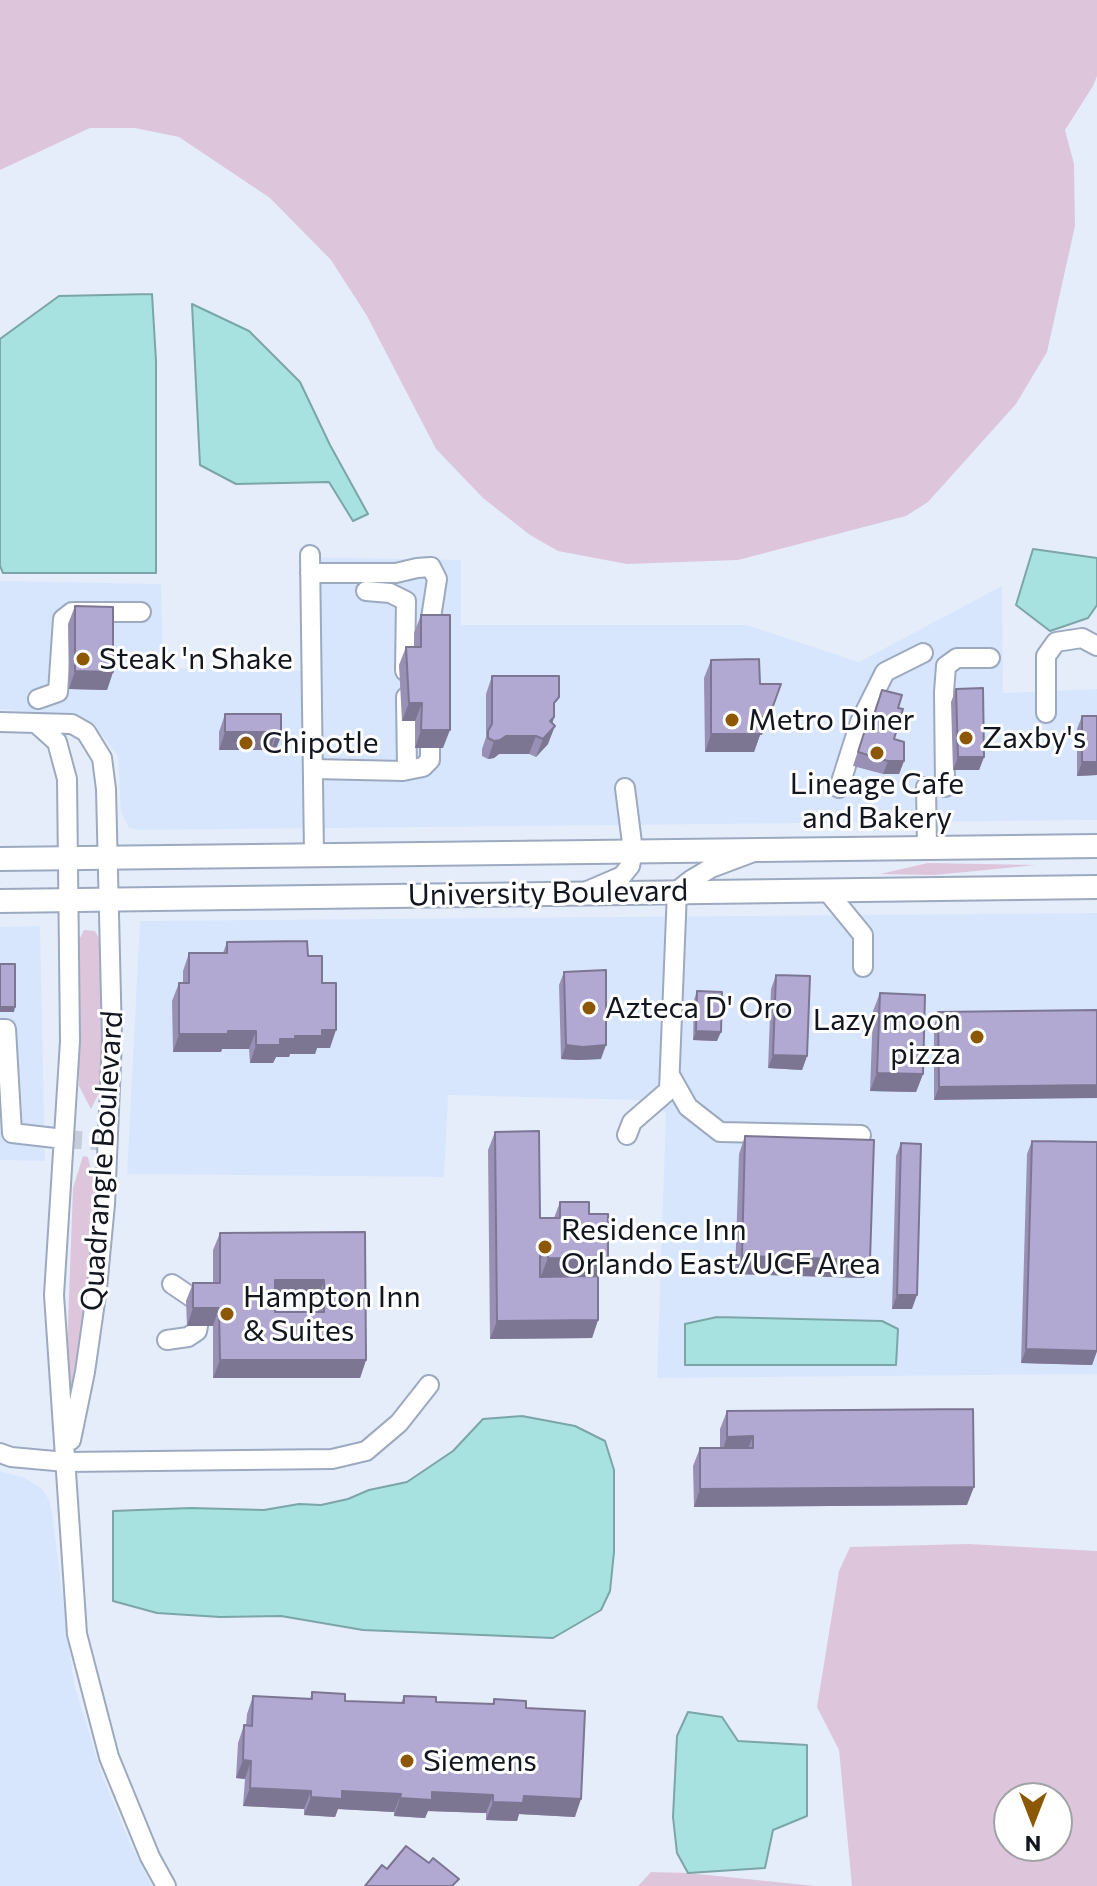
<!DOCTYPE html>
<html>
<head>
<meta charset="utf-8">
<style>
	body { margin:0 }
	#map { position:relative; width:1097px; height:1886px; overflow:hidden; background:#e5edfb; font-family:Commissioner,sans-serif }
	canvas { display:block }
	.north { position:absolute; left:993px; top:1782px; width:80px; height:80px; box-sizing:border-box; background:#fff; border:2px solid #a0a2a5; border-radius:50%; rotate:180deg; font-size:22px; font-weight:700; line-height:32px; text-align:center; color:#12161e }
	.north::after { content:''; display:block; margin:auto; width:28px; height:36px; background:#8c5805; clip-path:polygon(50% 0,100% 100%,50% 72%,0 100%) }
</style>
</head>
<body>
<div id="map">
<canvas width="1097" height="1886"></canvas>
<div class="north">N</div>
</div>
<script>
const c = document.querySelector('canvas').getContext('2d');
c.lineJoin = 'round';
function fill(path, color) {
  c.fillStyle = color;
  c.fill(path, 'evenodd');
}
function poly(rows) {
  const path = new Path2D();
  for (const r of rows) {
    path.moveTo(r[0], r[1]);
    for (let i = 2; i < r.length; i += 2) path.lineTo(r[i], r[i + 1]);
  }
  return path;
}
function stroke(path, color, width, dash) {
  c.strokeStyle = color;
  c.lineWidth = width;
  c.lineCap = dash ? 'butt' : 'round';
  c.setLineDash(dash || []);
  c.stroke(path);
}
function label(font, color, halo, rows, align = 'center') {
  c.font = font + ' Commissioner,sans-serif';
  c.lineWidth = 6;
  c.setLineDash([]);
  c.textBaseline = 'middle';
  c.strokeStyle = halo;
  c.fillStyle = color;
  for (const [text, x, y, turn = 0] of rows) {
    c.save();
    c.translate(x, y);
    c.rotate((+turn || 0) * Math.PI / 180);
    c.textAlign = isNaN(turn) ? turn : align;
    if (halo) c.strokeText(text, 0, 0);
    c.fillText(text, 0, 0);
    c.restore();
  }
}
fill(poly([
	[301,557,461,560,461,625,747,625,859,662,1002,586,1003,693,1097,689,1097,820,139,830,129,828,121,812,118,756,95,726,76,717,0,709,0,581,161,584,163,668,301,671],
	[1097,913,1097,1374,657,1378,666,1112,639,1100,448,1095,444,1177,127,1174,140,921],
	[40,926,45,1161,0,1160,0,927],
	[0,1471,25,1478,42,1489,49,1500,52,1513,74,1684,103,1778,131,1845,152,1886,0,1886]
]), '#d8e6fd');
fill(poly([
	[0,0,1097,0,1097,76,1093,86,1065,130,1074,164,1075,226,1047,352,1016,404,928,502,906,516,738,560,627,564,558,551,530,535,483,498,436,449,367,316,331,260,270,198,179,137,135,128,90,128,0,170],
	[928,863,1036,865,935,875,880,874],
	[84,930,95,931,101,942,102,1087,91,1109,79,1086,78,942],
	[83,1156,88,1157,96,1192,89,1294,77,1384,72,1385,66,1380,73,1188],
	[968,1544,1097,1551,1097,1886,852,1886,839,1750,817,1707,839,1571,850,1547],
	[1009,1798,1057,1798,1057,1846,1009,1846],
	[651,1872,688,1873,815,1886,638,1886]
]), '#ddc6dc');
const water = poly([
	[152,294,156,361,156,573,3,573,0,566,0,339,59,296,152,294],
	[192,304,249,331,300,382,330,445,368,514,353,521,329,482,236,484,200,465,192,304],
	[1033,549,1097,558,1097,605,1088,618,1050,631,1016,605,1033,549],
	[717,1317,882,1321,898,1329,896,1365,685,1365,685,1324,717,1317],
	[522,1416,575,1426,605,1441,614,1470,614,1552,610,1591,601,1610,553,1638,363,1630,281,1616,220,1617,157,1613,113,1601,113,1511,191,1508,264,1510,299,1504,321,1505,348,1499,369,1490,407,1482,453,1451,483,1419,522,1416],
	[688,1712,722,1717,738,1741,807,1745,807,1816,773,1830,765,1868,688,1873,677,1853,673,1817,677,1736,688,1712]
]);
fill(water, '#a8e2e0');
stroke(water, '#7ba5a6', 2);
stroke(poly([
	[64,1139,108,1142]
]), '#c5cdda', 18, [18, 9]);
const minor = poly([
	[310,555,314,855],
	[310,573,396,573,417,568,431,567,437,579,431,618,431,637],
	[366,591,390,593,406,601,405,671],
	[406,697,407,770],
	[38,699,58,692,63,619,72,612,141,612],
	[1046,713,1046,656,1056,642,1082,638,1097,646],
	[0,722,72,724,86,732,102,758,106,789,112,1039,105,1204,97,1288,85,1372,71,1440],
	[37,724,57,742,67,779,70,1041,54,1295,77,1634,109,1757,150,1857,166,1886],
	[313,769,403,771,423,767,430,760,430,727],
	[926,787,927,848],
	[945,787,944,692,946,666,957,658,990,658],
	[839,788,860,722,885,672,923,653],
	[587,891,622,876,630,866,633,851,625,788],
	[827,891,863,935,863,967],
	[0,1029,6,1029,12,1133,64,1139],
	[671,1077,688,1107,720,1132,861,1135],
	[627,1135,632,1122,669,1090,677,891,691,880,711,868,751,853],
	[172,1284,197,1301],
	[167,1340,188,1337,197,1331,198,1326],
	[0,1453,11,1457,66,1462,332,1459,366,1451,399,1423,429,1385]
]);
const major = poly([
	[0,859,1097,846],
	[0,901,1097,887]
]);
stroke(minor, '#9ca9bf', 22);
stroke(major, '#9ca9bf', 26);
stroke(minor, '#fff', 18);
stroke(major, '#fff', 22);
fill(poly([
	[75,606,113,672,107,690,69,689,68,624],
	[421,615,443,748,415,748,415,721,402,721,399,665,406,647,414,647,414,633],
	[711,660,760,684,762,735,760,735,754,752,705,752,704,678],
	[492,676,554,709,554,717,548,744,536,757,529,754,499,754,494,758,488,759,482,756,482,749,486,737,486,694],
	[956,689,984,757,979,770,953,770,951,702],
	[882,690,898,708,894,739,904,761,899,774,883,774,853,766,870,714,873,714],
	[225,714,281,714,281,736,274,754,270,754,270,750,219,750,219,732],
	[1082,716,1097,716,1097,775,1077,776,1077,729],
	[227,942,308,956,322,983,330,1048,317,1048,315,1054,290,1054,289,1057,276,1057,273,1063,250,1063,249,1049,222,1049,221,1052,173,1052,172,1001,179,983,183,983,183,971,189,953,223,953],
	[564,972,601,1059,578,1060,561,1059,559,985],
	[776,975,807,1056,802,1070,768,1068,771,989],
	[697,991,717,1041,693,1040,694,1000],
	[880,993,923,1074,916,1092,870,1091,873,1011],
	[1097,1010,934,1100,934,1026,938,1012],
	[495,1132,540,1218,554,1218,560,1202,589,1214,608,1259,601,1277,598,1277,598,1320,592,1338,490,1339,488,1150],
	[745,1136,870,1260,864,1278,735,1274,739,1154],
	[1032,1141,1097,1351,1092,1365,1021,1363,1027,1154],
	[901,1143,912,1309,892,1309,896,1156],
	[365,1232,366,1360,360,1378,213,1378,213,1326,187,1326,186,1301,193,1283,213,1283,213,1250,220,1233],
	[275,1298,318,1298,318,1312,275,1312],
	[727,1411,967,1505,694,1507,693,1466,700,1448,720,1448,720,1429],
	[312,1692,345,1701,401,1703,404,1696,436,1702,492,1704,494,1699,526,1708,575,1817,519,1814,517,1821,486,1820,486,1813,428,1811,425,1818,394,1816,394,1812,338,1809,335,1817,304,1815,304,1809,243,1806,245,1779,236,1778,238,1743,244,1725,246,1725,247,1714,253,1696,310,1699]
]), '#9991b5');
fill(poly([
	[75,671,113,672,107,690,69,689],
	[781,684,762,735,760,735,754,752,705,752,711,734,760,717],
	[409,703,422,703,415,721,402,721],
	[554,717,549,732,555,726,548,744,536,757,550,721],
	[421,730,450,730,443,748,415,748],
	[225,732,276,732,270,750,219,750],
	[276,736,281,736,274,754,270,754],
	[506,736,536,736,529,754,499,754,494,758,488,759,494,741],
	[958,757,984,757,979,770,953,770],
	[888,761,904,761,899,774,883,774],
	[1082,762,1097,762,1097,775,1077,776],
	[0,1007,15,1007,14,1012,0,1012],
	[322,1030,336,1030,330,1048,317,1048,315,1054,290,1054,289,1057,276,1057,273,1063,250,1063,256,1045],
	[228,1031,256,1031,249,1049,222,1049,221,1052,173,1052,179,1034],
	[696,1031,721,1032,717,1041,693,1040],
	[566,1045,606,1045,601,1059,578,1060,561,1059],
	[773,1055,807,1056,802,1070,768,1068],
	[877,1073,923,1074,916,1092,870,1091],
	[1097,1085,1097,1098,934,1100,939,1087],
	[540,1241,547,1241,541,1259,533,1259],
	[742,1256,870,1260,864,1278,735,1274],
	[548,1258,608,1259,601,1277,541,1276],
	[275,1280,324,1280,318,1298,268,1298],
	[897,1295,917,1295,912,1309,892,1309],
	[193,1308,219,1308,213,1326,187,1326],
	[598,1320,592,1338,490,1339,497,1321],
	[1026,1349,1097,1351,1092,1365,1021,1363],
	[220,1360,366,1360,360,1378,213,1378],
	[753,1436,746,1454,721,1455,727,1437],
	[974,1487,967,1505,694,1507,700,1489],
	[243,1760,251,1761,245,1779,236,1778],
	[250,1788,311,1791,304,1809,243,1806],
	[342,1791,401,1794,394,1812,338,1809,335,1817,304,1815,311,1797],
	[432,1792,493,1795,486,1813,428,1811,425,1818,394,1816,400,1798],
	[524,1796,581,1799,575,1817,519,1814,517,1821,486,1820,493,1802]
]), '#7d7693');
const building = poly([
	[75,606,113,607,113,672,75,671,75,606],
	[421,615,450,615,450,730,421,730,422,703,409,703,406,647,421,647,421,615],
	[759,659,760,684,781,684,769,717,760,717,760,734,711,734,711,660,759,659],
	[492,676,559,676,559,697,554,703,554,717,550,721,555,726,543,739,536,736,506,736,500,740,494,741,488,738,488,731,492,724,492,676],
	[983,688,984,757,958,757,956,689,983,688],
	[882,690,902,695,898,708,903,709,894,739,904,742,904,761,888,761,858,752,870,714,874,715,882,690],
	[225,714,281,714,281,736,276,736,276,732,225,732,225,714],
	[1082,716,1097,716,1097,762,1082,762,1082,716],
	[307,941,308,956,322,956,322,983,336,983,336,1030,322,1030,322,1036,295,1036,295,1039,280,1039,280,1045,256,1045,256,1031,228,1031,228,1034,179,1034,179,983,189,983,189,953,227,953,227,942,307,941],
	[0,964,15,964,15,1007,0,1007,0,964],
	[606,970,606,1045,583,1047,566,1045,564,972,606,970],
	[776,975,810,976,807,1056,773,1055,776,975],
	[697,991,722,992,721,1032,696,1031,697,991],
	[880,993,925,995,923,1074,877,1073,880,993],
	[1097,1010,1097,1085,939,1087,938,1012,1097,1010],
	[539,1131,540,1218,560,1218,560,1202,589,1202,589,1214,608,1214,608,1259,548,1258,547,1241,540,1241,540,1277,598,1276,598,1320,497,1321,495,1132,539,1131],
	[745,1136,874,1140,870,1260,742,1256,745,1136],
	[1032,1141,1097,1142,1097,1351,1026,1349,1032,1141],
	[901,1143,921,1144,917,1295,897,1295,901,1143],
	[365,1232,366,1360,220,1360,219,1308,193,1308,193,1283,220,1283,220,1233,365,1232],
	[275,1280,324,1280,324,1312,275,1312,275,1280],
	[973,1409,974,1487,700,1489,700,1448,753,1448,753,1436,727,1437,727,1411,973,1409],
	[312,1692,345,1694,345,1701,404,1703,404,1696,436,1697,436,1702,494,1704,494,1699,526,1701,526,1708,585,1711,581,1799,524,1796,523,1803,493,1802,493,1795,432,1792,432,1800,400,1798,401,1794,342,1791,342,1799,311,1797,311,1791,250,1788,251,1761,243,1760,244,1725,252,1726,253,1696,312,1699,312,1692],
	[406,1846,429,1863,433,1858,459,1879,452,1886,365,1886,382,1865,387,1869,406,1846]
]);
fill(building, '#b2a9d2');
stroke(building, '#7d7693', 2);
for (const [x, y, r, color] of [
	[83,659,8,"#8c5805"],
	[732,720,8,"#8c5805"],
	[966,738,8,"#8c5805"],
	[246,743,8,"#8c5805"],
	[877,753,8,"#8c5805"],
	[589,1008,8,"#8c5805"],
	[977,1037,8,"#8c5805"],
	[545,1247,8,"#8c5805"],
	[227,1314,8,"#8c5805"],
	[407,1761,8,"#8c5805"]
]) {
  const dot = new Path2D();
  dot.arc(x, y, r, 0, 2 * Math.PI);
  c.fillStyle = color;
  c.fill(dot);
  stroke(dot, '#fff', 3);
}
label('30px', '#12161e', '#fff', [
	["Steak 'n Shake",99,659],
	["Metro Diner",748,720],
	["Zaxby's",982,738],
	["Chipotle",262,743],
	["Lineage Cafe",877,784,"center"],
	["and Bakery",877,818,"center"],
	["Azteca D' Oro",605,1008],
	["Lazy moon",961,1020,"right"],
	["pizza",961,1054,"right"],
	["Residence Inn",561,1230],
	["Orlando East/UCF Area",561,1264],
	["Hampton Inn",243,1297],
	["& Suites",243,1331],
	["Siemens",423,1761]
], 'left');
label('30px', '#12161e', '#fff', [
	["University Boulevard",548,893,-1],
	["Quadrangle Boulevard",102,1161,-86]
]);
</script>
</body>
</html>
